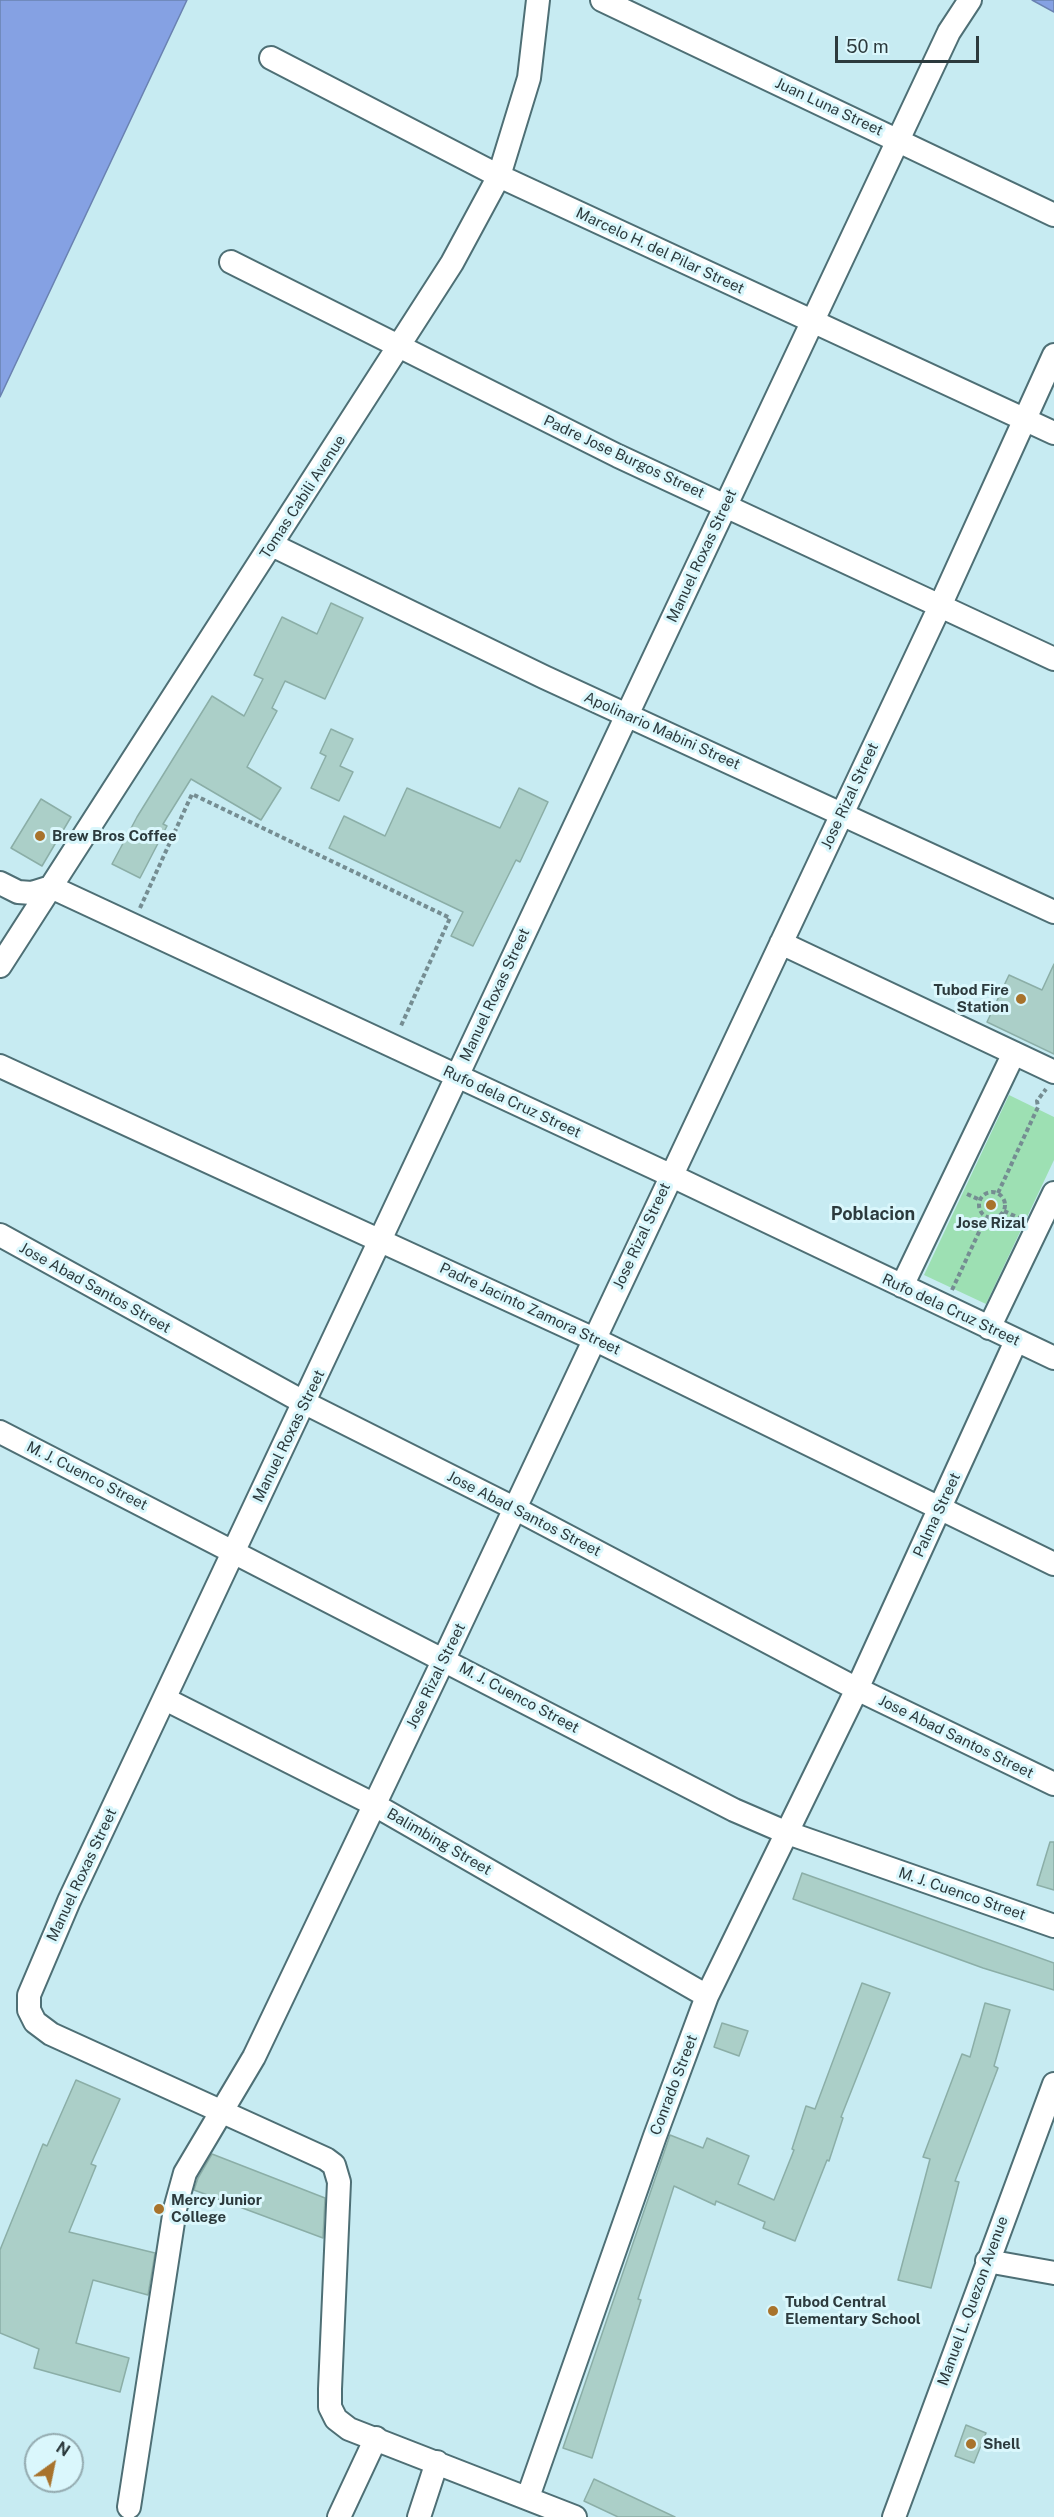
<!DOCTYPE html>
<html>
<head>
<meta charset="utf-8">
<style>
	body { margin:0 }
	#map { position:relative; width:1054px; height:2517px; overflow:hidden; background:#c7ebf2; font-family:"Public Sans",sans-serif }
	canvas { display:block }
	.north { position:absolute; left:24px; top:2433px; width:60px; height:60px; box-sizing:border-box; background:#daf7fc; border:2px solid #94abb0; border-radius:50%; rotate:33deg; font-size:16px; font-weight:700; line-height:24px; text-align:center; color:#2c3a3d }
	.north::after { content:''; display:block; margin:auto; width:21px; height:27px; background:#a8732c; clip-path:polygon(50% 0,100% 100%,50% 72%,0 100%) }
	.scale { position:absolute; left:835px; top:36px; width:144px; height:27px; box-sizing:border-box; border:3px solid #2c3a3d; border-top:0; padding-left:8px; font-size:18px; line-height:21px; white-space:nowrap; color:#2c3a3d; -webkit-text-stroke:4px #daf7fc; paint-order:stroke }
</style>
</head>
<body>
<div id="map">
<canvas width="1054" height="2517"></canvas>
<div class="north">N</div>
<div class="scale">50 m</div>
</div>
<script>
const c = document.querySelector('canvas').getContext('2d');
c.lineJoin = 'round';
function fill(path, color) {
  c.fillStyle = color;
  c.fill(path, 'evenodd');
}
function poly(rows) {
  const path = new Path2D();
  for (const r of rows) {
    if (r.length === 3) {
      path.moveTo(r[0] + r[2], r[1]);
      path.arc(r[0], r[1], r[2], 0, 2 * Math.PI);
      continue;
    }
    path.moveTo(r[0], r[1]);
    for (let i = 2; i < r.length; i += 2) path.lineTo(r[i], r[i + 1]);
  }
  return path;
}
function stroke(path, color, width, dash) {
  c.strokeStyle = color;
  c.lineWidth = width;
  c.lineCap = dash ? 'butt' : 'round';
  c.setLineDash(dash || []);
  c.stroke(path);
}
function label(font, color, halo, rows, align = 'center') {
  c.font = font + ' "Public Sans",sans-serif';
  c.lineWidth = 6;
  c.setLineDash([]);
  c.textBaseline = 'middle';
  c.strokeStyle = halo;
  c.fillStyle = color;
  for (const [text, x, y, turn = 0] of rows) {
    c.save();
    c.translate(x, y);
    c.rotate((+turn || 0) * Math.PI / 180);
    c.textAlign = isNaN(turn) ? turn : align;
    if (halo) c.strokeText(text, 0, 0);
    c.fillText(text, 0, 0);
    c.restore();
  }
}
fill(poly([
	[1009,1095,1054,1117,1054,1160,986,1304,924,1275]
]), '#9de0b3');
const water = poly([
	[0,0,187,0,0,397,0,0],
	[1032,0,1054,0,1054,12,1032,0]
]);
fill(water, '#85a1e3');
stroke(water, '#6a82b1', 1.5);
const building = poly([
	[331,603,363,618,325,699,285,681,272,708,277,711,247,767,281,788,261,820,191,779,163,824,167,826,140,878,112,864,137,817,212,696,244,716,263,679,254,675,282,617,317,634,331,603],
	[331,729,353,739,340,766,353,772,339,801,311,788,326,756,320,753,331,729],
	[407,788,500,828,519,788,548,802,520,862,516,860,473,946,451,936,463,912,329,848,344,816,385,836,407,788],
	[41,799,71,817,42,866,11,848,41,799],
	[1054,964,1054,1054,987,1022,1009,975,1042,990,1054,964],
	[1050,1842,1054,1842,1054,1890,1037,1885,1050,1842],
	[802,1873,1054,1963,1054,1990,983,1968,793,1899,802,1873],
	[862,1983,890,1993,841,2117,843,2118,829,2161,827,2160,795,2241,763,2228,765,2222,716,2201,715,2205,674,2186,638,2299,641,2300,592,2458,563,2448,670,2135,703,2148,707,2138,749,2156,738,2184,774,2200,794,2150,792,2149,806,2106,815,2109,862,1983],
	[985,2003,1010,2010,994,2066,998,2068,955,2181,959,2182,931,2288,898,2280,930,2159,923,2157,962,2054,970,2057,985,2003],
	[722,2023,748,2031,739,2056,714,2047,722,2023],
	[76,2080,120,2099,91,2164,96,2166,69,2232,155,2253,148,2295,93,2280,76,2343,129,2358,120,2392,34,2368,39,2349,0,2333,0,2250,43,2144,47,2146,76,2080],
	[212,2154,325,2198,323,2238,194,2190,198,2178,212,2154],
	[966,2425,986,2433,974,2463,955,2456,966,2425],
	[594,2479,675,2517,618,2517,584,2501,594,2479]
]);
fill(building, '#abcfc8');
stroke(building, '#8baea7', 1.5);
const minor = poly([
	[602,0,1054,215],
	[271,58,499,176,1054,433],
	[231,262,618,456,1054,659],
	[272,545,544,677,1054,912],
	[0,883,18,892,32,893,51,887,670,1175,1054,1358],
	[781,943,1054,1072],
	[0,966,452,263,499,176,529,78,538,0],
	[0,1066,594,1339,1054,1564],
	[0,1235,305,1403,516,1509,857,1689,1054,1784],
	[902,1286,1014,1053],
	[989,1328,1054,1193],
	[0,1432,734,1810,785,1832,1054,1926],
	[165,1699,373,1804,707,1996],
	[987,2261,1054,2273],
	[528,2497,655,2136,707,1996,857,1689,1016,1341],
	[129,2507,175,2209,185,2173,254,2057,444,1659,940,606,1054,355],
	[339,2517,376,2438],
	[419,2517,437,2462],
	[575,2517,349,2429,336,2419,330,2407,330,2389,339,2182,334,2165,326,2159,51,2034,35,2022,29,2010,29,1995,69,1901,627,715,949,32,970,0],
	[894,2517,1054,2084]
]);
stroke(minor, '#4e6f75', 26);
stroke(poly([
	[140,908,192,794,450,918,400,1028],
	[992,1205,13],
	[998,1193,1038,1107,1037,1101,1046,1089],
	[967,1194,980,1200],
	[1004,1211,1021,1219],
	[952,1290,986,1217]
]), '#758d92', 4, [4.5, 3]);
stroke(minor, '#fff', 22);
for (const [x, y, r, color] of [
	[40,836,6,"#a8732c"],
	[1021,999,6,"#a8732c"],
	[991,1205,6,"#a8732c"],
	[159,2209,6,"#a8732c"],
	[773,2311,6,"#a8732c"],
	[971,2444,6,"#a8732c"]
]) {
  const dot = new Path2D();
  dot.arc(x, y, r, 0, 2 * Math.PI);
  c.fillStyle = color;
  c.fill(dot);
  stroke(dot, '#daf7fc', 2);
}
label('15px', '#2c3a3d', '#daf7fc', [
	["Juan Luna Street",829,107,25],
	["Marcelo H. del Pilar Street",660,251,25],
	["Padre Jose Burgos Street",624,457,25],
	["Tomas Cabili Avenue",303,497,-57],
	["Manuel Roxas Street",702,556,-65],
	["Apolinario Mabini Street",662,731,24],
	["Jose Rizal Street",850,796,-65],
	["Manuel Roxas Street",495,995,-65],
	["Rufo dela Cruz Street",512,1102,25],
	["Jose Rizal Street",642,1236,-65],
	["Jose Abad Santos Street",95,1288,29],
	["Padre Jacinto Zamora Street",530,1309,25],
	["Rufo dela Cruz Street",951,1310,25],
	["Manuel Roxas Street",289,1436,-64],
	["M. J. Cuenco Street",87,1476,27],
	["Jose Abad Santos Street",524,1514,27],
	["Palma Street",937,1515,-65],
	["Jose Rizal Street",436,1676,-64],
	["M. J. Cuenco Street",519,1698,28],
	["Jose Abad Santos Street",956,1737,26],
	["Balimbing Street",439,1842,30],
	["Manuel Roxas Street",82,1875,-65],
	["M. J. Cuenco Street",962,1894,19],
	["Conrado Street",674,2085,-69],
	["Manuel L. Quezon Avenue",973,2301,-70]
]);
label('bold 15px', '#2c3a3d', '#daf7fc', [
	["Brew Bros Coffee",52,836],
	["Tubod Fire",1009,990,"right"],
	["Station",1009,1007,"right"],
	["Jose Rizal",991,1223,"center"],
	["Mercy Junior",171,2200],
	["College",171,2217],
	["Tubod Central",785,2302],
	["Elementary School",785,2319],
	["Shell",983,2444]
], 'left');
label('bold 18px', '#2c3a3d', '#daf7fc', [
	["Poblacion",873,1214]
]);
</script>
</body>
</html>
